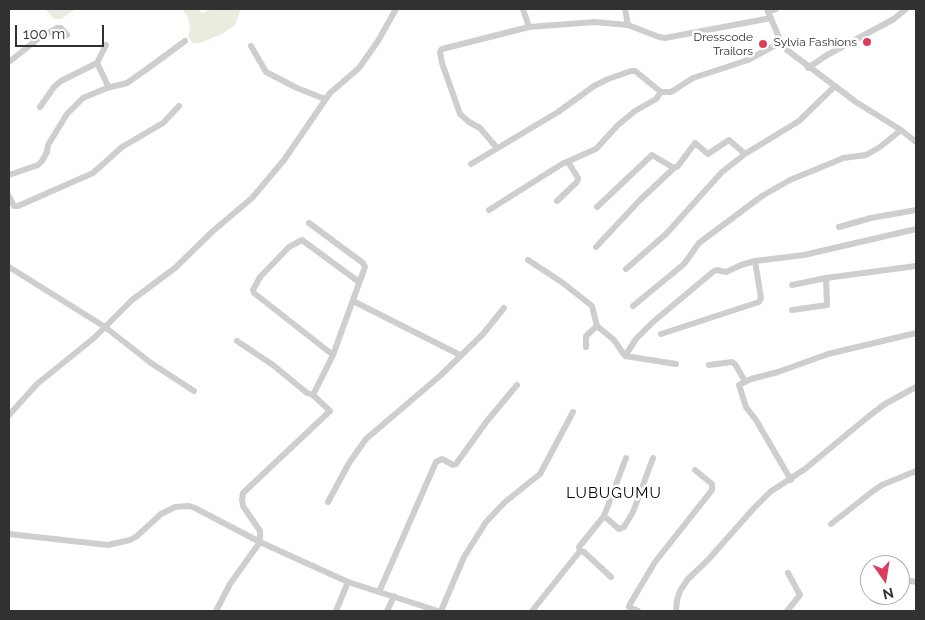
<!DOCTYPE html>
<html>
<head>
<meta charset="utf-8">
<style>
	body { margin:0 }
	#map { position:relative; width:925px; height:620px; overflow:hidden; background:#fff; font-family:Raleway,sans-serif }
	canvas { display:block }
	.frame { position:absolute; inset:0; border:10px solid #313131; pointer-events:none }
	.north { position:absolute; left:860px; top:555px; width:50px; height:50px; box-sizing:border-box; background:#fff; border:1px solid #adadad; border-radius:50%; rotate:167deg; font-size:14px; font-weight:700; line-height:20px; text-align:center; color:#313131 }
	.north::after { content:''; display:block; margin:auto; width:18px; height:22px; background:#dd3d5a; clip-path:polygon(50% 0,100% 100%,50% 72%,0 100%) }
	.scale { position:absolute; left:15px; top:25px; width:89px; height:22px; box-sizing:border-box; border:2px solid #313131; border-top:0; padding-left:6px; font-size:15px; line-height:18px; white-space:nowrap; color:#313131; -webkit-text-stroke:4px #fff; paint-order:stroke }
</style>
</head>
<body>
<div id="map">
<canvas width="925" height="620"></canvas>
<div class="frame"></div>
<div class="north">N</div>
<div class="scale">100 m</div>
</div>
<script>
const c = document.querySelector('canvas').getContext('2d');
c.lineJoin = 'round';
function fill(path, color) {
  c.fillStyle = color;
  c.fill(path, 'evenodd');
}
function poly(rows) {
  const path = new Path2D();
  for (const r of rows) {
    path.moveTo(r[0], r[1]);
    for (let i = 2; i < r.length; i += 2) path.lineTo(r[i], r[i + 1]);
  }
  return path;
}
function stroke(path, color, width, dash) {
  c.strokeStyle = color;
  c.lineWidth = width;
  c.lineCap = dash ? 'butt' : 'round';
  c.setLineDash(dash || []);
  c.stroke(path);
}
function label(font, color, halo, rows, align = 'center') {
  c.font = font + ' Raleway,sans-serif';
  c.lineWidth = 5;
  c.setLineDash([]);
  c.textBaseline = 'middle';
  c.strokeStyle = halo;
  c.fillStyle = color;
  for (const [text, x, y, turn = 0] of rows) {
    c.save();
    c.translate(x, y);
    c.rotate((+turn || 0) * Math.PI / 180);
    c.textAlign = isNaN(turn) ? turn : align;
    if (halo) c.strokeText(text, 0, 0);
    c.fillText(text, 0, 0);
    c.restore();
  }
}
fill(poly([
	[45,9,76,9,61,19,54,19],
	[182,9,198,9,202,13,213,9,241,9,235,25,222,34,200,43,193,43,188,37,190,27,188,17]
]), '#e8eddf');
stroke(poly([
	[523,9,529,27],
	[625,9,628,25],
	[767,9,781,42,787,50,856,102,901,130,916,142],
	[768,12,776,9],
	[251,46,266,72,297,88,325,99],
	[9,62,39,38,57,28,61,28,67,35],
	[808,68,827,55,894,19,906,9],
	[107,88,127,83,147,69,185,41],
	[40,107,54,87,61,81,97,63],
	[497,148,480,128,469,122,460,114,442,63,440,52,442,49,529,27,595,22,616,24,628,25,659,37,665,38,771,18],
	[471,164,558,112,594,86,608,79,631,71,635,71,661,92,671,92,693,78,748,60,781,42],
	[9,175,38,165,42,161,47,152,48,145,67,114,83,98,107,88,108,86,97,63,106,45],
	[9,196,14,206,18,206,93,173,122,147,163,123,179,106],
	[557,201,577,182,578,178,568,162],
	[597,207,652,155,674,168],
	[489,210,562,164,596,149,618,125,635,111,656,99,661,92],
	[309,223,363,263,365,267,333,355,313,395],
	[839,227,871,218,916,210],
	[596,247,640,200,674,168,678,166,695,143,708,154,729,140,745,154],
	[528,260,563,283,592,306,597,326,614,340,625,356,676,364],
	[9,267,105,327,151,363,194,391],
	[626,269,666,234,722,172,745,154,799,121,835,86],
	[792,285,826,278,916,266],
	[353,301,460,355],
	[633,306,684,264,699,243,762,196,790,180,834,162,843,158,866,155,880,147,901,130],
	[792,310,827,305,826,278],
	[661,334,759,302,761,298,755,261],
	[586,347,586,336,597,326],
	[333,355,254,293,253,290,260,277,289,247,302,240,359,282],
	[625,356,636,339,653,322,714,271,717,270,726,272,741,265,755,261,804,255,916,229],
	[709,365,732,362,735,364,745,381],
	[9,415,37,384,94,338,132,300,175,268,213,231,252,198,284,160,330,93,359,68,378,41,396,9],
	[791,480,756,420,746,407,739,385,751,379,778,372,828,354,916,333],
	[328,502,349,463,366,439,441,375,483,334,504,308],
	[604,516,619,529,624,527,633,512,653,458],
	[831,524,873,491,882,485,916,471],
	[9,534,108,545,130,540,137,536,161,514,175,507,189,506,195,508,260,542,348,582,438,611],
	[580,551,579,547,604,516,626,458],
	[900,579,916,582],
	[379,592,436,462,442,459,453,465,456,464,487,421,517,385],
	[216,611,230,584,260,542,260,531,243,506,242,499,243,493,330,411,313,395,307,393,273,365,237,341],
	[336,611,348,582],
	[387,611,394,596],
	[441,611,464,557,486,522,505,502,540,474,573,412],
	[532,611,580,551,584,552,611,577],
	[638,611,629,607,630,604,655,562,712,490,712,484,695,470],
	[676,611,677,600,680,591,688,579,707,561,754,508,770,492,805,469,869,416,885,404,916,387],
	[787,611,800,595,788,573]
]), '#cecece', 6);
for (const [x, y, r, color] of [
	[867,42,5,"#dd3d5a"],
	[763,44,5,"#dd3d5a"]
]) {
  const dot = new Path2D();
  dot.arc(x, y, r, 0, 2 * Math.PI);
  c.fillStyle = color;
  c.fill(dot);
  stroke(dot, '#fff', 2);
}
label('12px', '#313131', '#fff', [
	["Dresscode",753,37],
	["Trailors",753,51],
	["Sylvia Fashions",857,42]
], 'right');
c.letterSpacing = '1px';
label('15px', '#000', '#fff', [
	["LUBUGUMU",614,493]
]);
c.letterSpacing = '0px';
</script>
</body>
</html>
